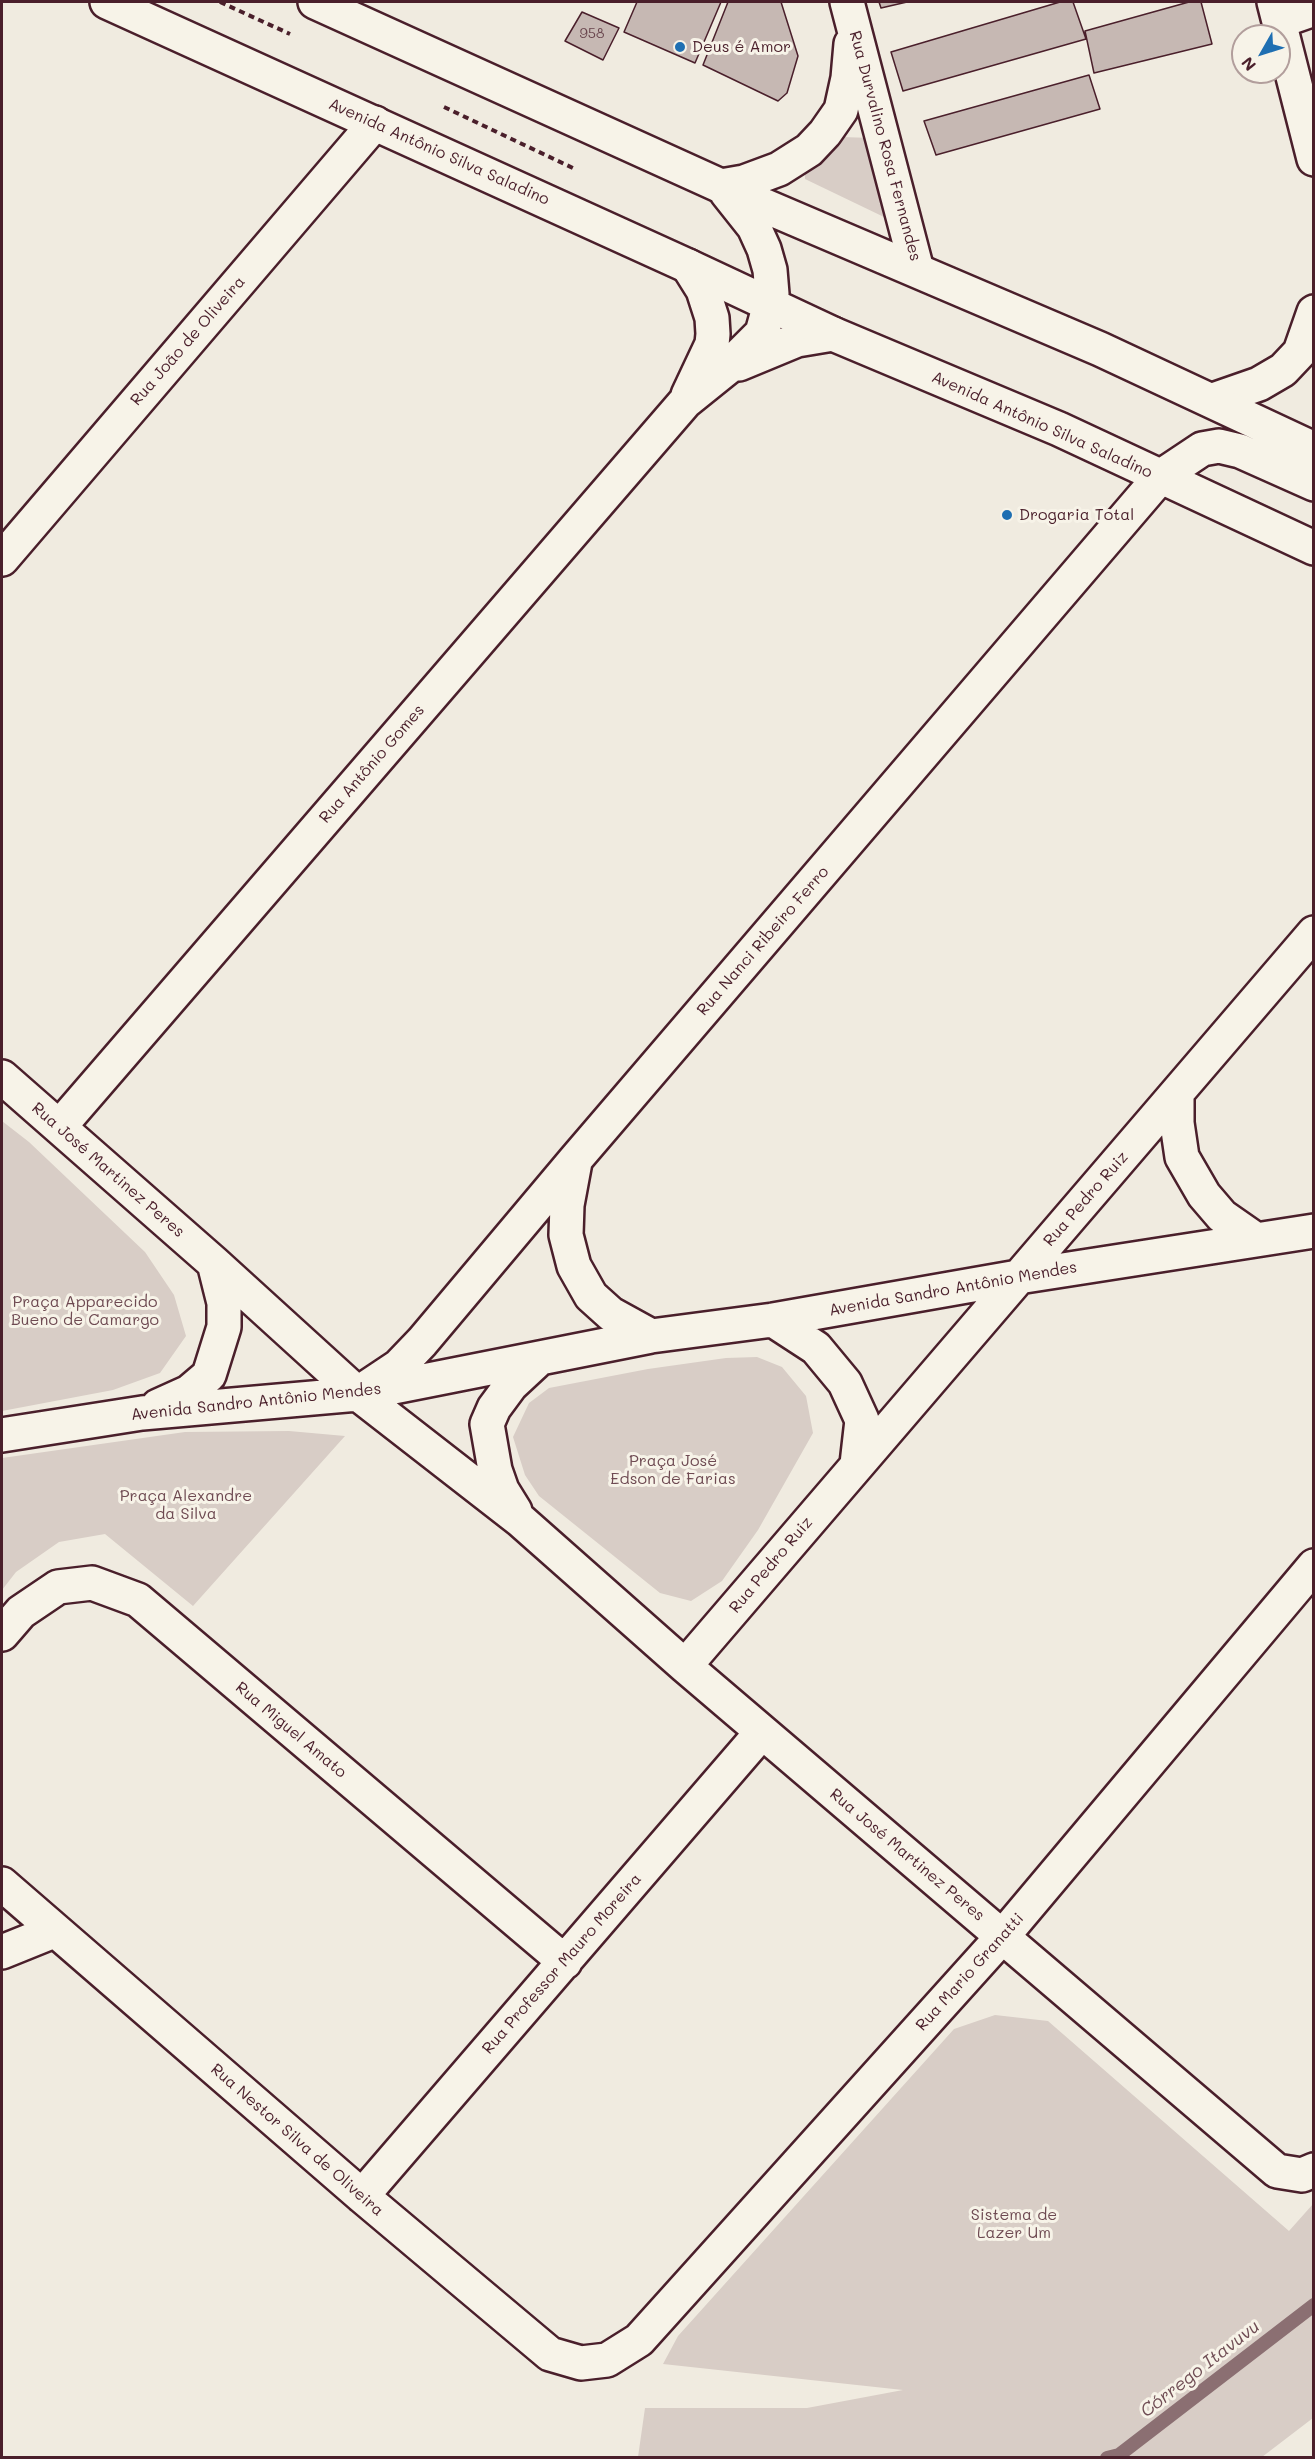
<!DOCTYPE html>
<html>
<head>
<meta charset="utf-8">
<style>
	body { margin:0 }
	#map { position:relative; width:1315px; height:2459px; overflow:hidden; background:#f0ebe0; font-family:Mali,sans-serif }
	canvas { display:block }
	.frame { position:absolute; inset:0; border:3px solid #4a1f2b; pointer-events:none }
	.north { position:absolute; left:1231px; top:24px; width:60px; height:60px; box-sizing:border-box; background:#f7f3e8; border:2px solid #b29e9c; border-radius:50%; rotate:231deg; font-size:16px; font-weight:700; line-height:24px; text-align:center; color:#4a1f2b }
	.north::after { content:''; display:block; margin:auto; width:21px; height:27px; background:#1f6fb2; clip-path:polygon(50% 0,100% 100%,50% 72%,0 100%) }
</style>
</head>
<body>
<div id="map">
<canvas width="1315" height="2459"></canvas>
<div class="frame"></div>
<div class="north">N</div>
</div>
<script>
const c = document.querySelector('canvas').getContext('2d');
c.lineJoin = 'round';
function fill(path, color) {
  c.fillStyle = color;
  c.fill(path, 'evenodd');
}
function poly(rows) {
  const path = new Path2D();
  for (const r of rows) {
    path.moveTo(r[0], r[1]);
    for (let i = 2; i < r.length; i += 2) path.lineTo(r[i], r[i + 1]);
  }
  return path;
}
function stroke(path, color, width, dash) {
  c.strokeStyle = color;
  c.lineWidth = width;
  c.lineCap = dash ? 'butt' : 'round';
  c.setLineDash(dash || []);
  c.stroke(path);
}
function label(font, color, halo, rows, align = 'center') {
  c.font = font + ' Mali,sans-serif';
  c.lineWidth = 6;
  c.setLineDash([]);
  c.textBaseline = 'middle';
  c.strokeStyle = halo;
  c.fillStyle = color;
  for (const [text, x, y, turn = 0] of rows) {
    c.save();
    c.translate(x, y);
    c.rotate((+turn || 0) * Math.PI / 180);
    c.textAlign = isNaN(turn) ? turn : align;
    if (halo) c.strokeText(text, 0, 0);
    c.fillText(text, 0, 0);
    c.restore();
  }
}
fill(poly([
	[841,137,873,138,889,211,884,217,805,179,805,174,833,152],
	[2,1121,29,1142,145,1252,174,1295,186,1336,160,1373,113,1390,2,1411],
	[757,1357,782,1367,806,1396,813,1433,758,1530,722,1581,691,1601,660,1593,539,1496,525,1475,513,1437,529,1403,549,1388,648,1369,726,1358],
	[289,1431,345,1436,193,1606,105,1534,59,1542,16,1572,2,1590,2,1458,185,1432],
	[995,2015,1048,2021,1289,2231,1313,2204,1313,2418,1262,2457,638,2457,645,2408,807,2408,903,2390,663,2364,678,2336,954,2029]
]), '#d8cdc6');
stroke(poly([
	[1107,2458,1119,2455,1314,2305]
]), '#8b6f72', 14);
const building = poly([
	[637,2,721,2,695,63,624,32,637,2],
	[728,2,781,2,798,56,787,93,778,101,703,65,728,2],
	[879,2,907,2,881,8,879,2],
	[1060,2,1073,2,1086,39,903,91,891,52,1060,2],
	[1189,2,1201,2,1212,44,1094,73,1085,31,1189,2],
	[582,12,619,28,603,60,565,41,582,12],
	[1089,75,1100,109,936,155,924,121,1089,75]
]);
fill(building, '#c6b8b3');
stroke(building, '#4a1f2b', 1.5);
const minor = poly([
	[847,2,917,270],
	[1274,2,1314,159],
	[1280,21,1314,9],
	[721,186,744,182,779,169,809,150,825,133,841,110,848,78,851,44],
	[739,364,797,340,833,334],
	[688,395,712,344,713,334,712,318,703,290,688,266],
	[1213,400,1259,384,1283,370,1300,352,1314,312],
	[2,559,375,123],
	[2,1077,214,1263,358,1394,520,1520,685,1666,1277,2171,1302,2175,1314,2170],
	[1177,1093,1177,1123,1182,1157,1204,1195,1222,1216,1255,1239],
	[60,1126,685,402,726,369,762,333,770,304],
	[575,1162,567,1205,566,1235,574,1266,591,1296,611,1314,651,1336],
	[773,1320,816,1348,845,1383,862,1420,857,1464],
	[366,1388,399,1366,422,1342,575,1160,1160,477],
	[158,1406,189,1392,209,1375,224,1327,224,1303,214,1263],
	[2,1435,142,1413,358,1394,651,1336,773,1320,1018,1277,1314,1231],
	[515,1511,502,1490,495,1470,487,1424,494,1408,511,1385,539,1359],
	[2,1634,21,1612,58,1587,92,1583,138,1600,565,1962],
	[685,1666,1314,933],
	[2,1884,362,2196,550,2354,581,2363,607,2360,639,2340,1002,1937,1314,1566],
	[2,1952,54,1931],
	[362,2196,762,1732]
]);
const secondary = poly([
	[107,2,688,266,833,334,1059,429,1314,548],
	[315,2,765,206,1100,349,1314,449],
	[727,193,754,227,764,249,770,270,772,294,770,304],
	[1160,477,1202,449,1219,446,1240,451,1314,484]
]);
stroke(minor, '#4a1f2b', 38);
stroke(secondary, '#4a1f2b', 38);
stroke(poly([
	[220,2,290,34],
	[444,107,575,169]
]), '#4a1f2b', 4, [6, 4.5]);
stroke(minor, '#f7f3e8', 33);
stroke(secondary, '#f7f3e8', 33);
for (const [x, y, r, color] of [
	[680,47,6,"#1f6fb2"],
	[1007,515,6,"#1f6fb2"]
]) {
  const dot = new Path2D();
  dot.arc(x, y, r, 0, 2 * Math.PI);
  c.fillStyle = color;
  c.fill(dot);
  stroke(dot, '#f7f3e8', 2);
}
label('14px', '#69454d', null, [
	["958",592,34]
]);
label('16px', '#4a1f2b', '#f7f3e8', [
	["Deus é Amor",692,47],
	["Drogaria Total",1019,515]
], 'left');
label('16px', '#4a1f2b', '#f7f3e8', [
	["Rua Durvalino Rosa Fernandes",885,146,75],
	["Avenida Antônio Silva Saladino",439,152,24],
	["Rua João de Oliveira",188,341,-49],
	["Avenida Antônio Silva Saladino",1042,425,24],
	["Rua Antônio Gomes",372,764,-49],
	["Rua Nanci Ribeiro Ferro",763,941,-49],
	["Rua José Martinez Peres",108,1170,41],
	["Rua Pedro Ruiz",1086,1199,-49],
	["Avenida Sandro Antônio Mendes",953,1289,-10],
	["Avenida Sandro Antônio Mendes",256,1402,-6],
	["Rua Pedro Ruiz",771,1565,-50],
	["Rua Miguel Amato",291,1730,40],
	["Rua José Martinez Peres",907,1855,40],
	["Rua Professor Mauro Moreira",562,1964,-49],
	["Rua Mario Granatti",970,1972,-48],
	["Rua Nestor Silva de Oliveira",297,2140,41]
]);
label('16px', '#6e4a52', '#f7f3e8', [
	["Praça Apparecido",85,1302],
	["Bueno de Camargo",85,1320],
	["Praça José",673,1461],
	["Edson de Farias",673,1479],
	["Praça Alexandre",186,1496],
	["da Silva",186,1514],
	["Sistema de",1014,2215],
	["Lazer Um",1014,2233]
]);
label('italic 18px', '#704e55', '#f7f3e8', [
	["Córrego Itavuvu",1200,2369,-38]
]);
</script>
</body>
</html>
